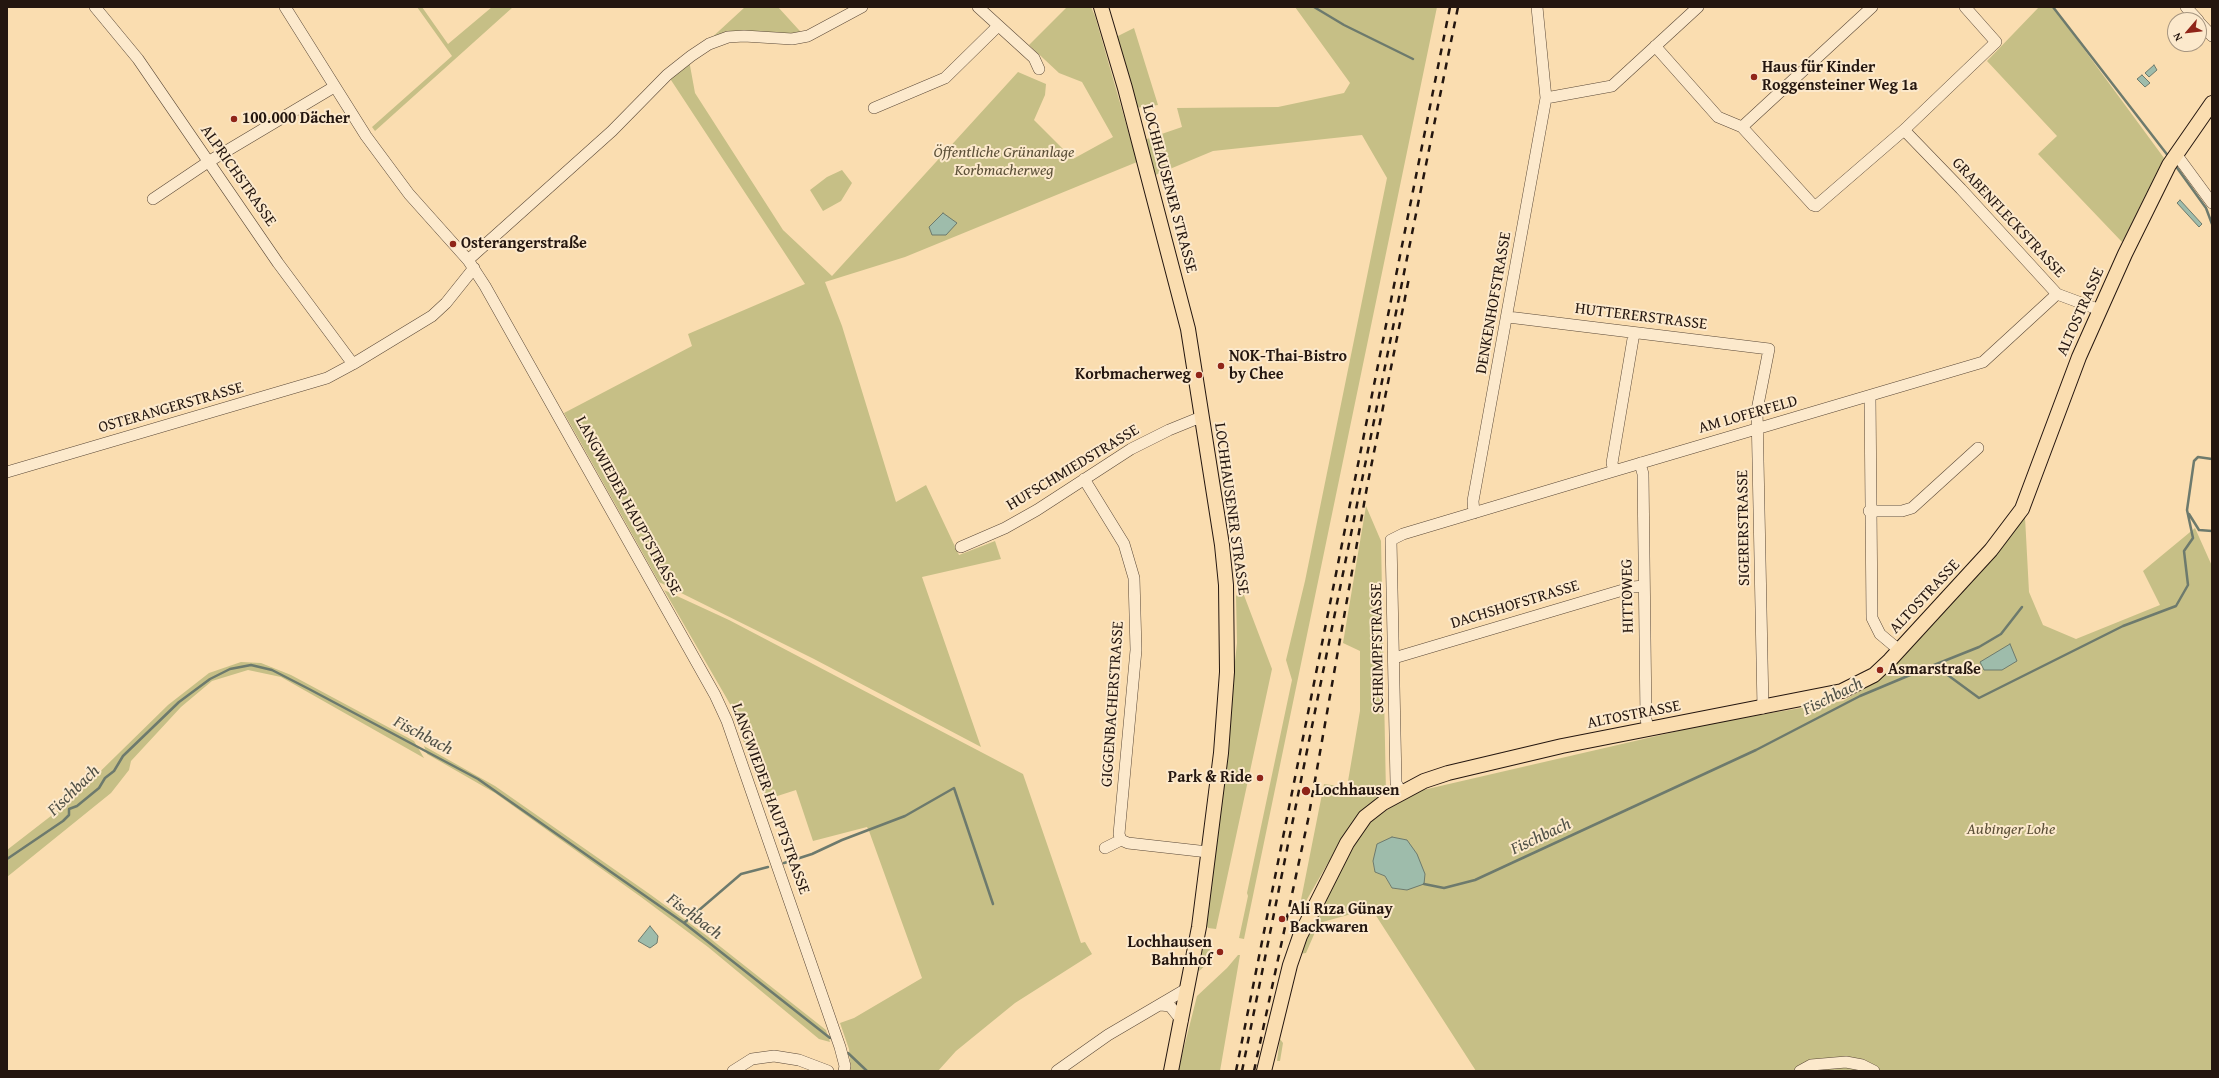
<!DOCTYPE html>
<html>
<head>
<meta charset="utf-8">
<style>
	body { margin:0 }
	#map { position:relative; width:2219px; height:1078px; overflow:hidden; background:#faddb0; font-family:"Gentium Book Plus",serif }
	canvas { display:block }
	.frame { position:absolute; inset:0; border:8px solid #24160f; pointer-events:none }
	.north { position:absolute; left:2167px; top:12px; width:40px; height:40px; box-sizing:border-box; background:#fce9cc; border:1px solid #a69580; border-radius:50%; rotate:242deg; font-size:11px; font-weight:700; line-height:16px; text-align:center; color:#24160f }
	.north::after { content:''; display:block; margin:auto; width:14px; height:18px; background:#8f2418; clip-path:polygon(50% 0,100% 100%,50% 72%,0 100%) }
</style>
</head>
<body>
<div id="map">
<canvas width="2219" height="1078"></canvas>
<div class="frame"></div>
<div class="north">N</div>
</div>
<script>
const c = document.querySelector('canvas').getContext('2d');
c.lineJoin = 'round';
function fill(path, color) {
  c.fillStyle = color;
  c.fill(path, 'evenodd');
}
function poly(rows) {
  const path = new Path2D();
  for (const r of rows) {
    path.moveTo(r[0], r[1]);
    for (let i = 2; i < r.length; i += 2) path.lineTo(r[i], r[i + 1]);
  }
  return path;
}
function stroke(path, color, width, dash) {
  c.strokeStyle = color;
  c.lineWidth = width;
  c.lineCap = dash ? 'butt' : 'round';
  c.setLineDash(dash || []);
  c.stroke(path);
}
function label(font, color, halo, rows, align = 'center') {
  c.font = font + ' "Gentium Book Plus",serif';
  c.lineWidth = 4;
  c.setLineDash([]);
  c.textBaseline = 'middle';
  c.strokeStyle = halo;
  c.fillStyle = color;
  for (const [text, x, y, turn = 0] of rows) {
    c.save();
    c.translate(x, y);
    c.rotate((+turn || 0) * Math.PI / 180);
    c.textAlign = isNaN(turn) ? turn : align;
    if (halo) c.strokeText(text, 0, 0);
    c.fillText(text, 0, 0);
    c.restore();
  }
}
fill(poly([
	[417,7,422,7,448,44,492,7,513,7,375,131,372,127,452,56],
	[745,7,778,7,809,41,729,40,689,60,695,93,783,230,832,276,1018,72,1046,84,1045,95,1034,120,1073,159,1113,137,1082,82,1059,73,1029,45,1067,7,1091,7,1095,16,1137,162,905,257,825,282,842,326,896,502,926,485,959,555,995,541,1001,559,922,577,981,747,814,659,659,582,564,413,692,346,688,334,805,284,669,77],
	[1295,7,1437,7,1244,939,1239,938,1248,896,1247,893,1292,680,1286,660,1305,581,1387,178,1362,135,1213,151,1153,176,1144,140,1182,127,1177,108,1278,107,1344,93,1350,83],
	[2039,7,2053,7,2164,158,2122,242,2038,154,2057,136,1987,61],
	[1134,28,1158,105,1135,108,1116,37],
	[842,170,852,183,841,201,823,211,810,190,827,177],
	[1366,506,1381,541,1386,794,1361,816,1336,849,1298,915,1324,784,1347,787,1360,711,1360,651,1343,643],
	[2025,517,2029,592,2043,625,2076,639,2160,605,2143,571,2195,528,2212,566,2212,1071,1476,1071,1373,911,1355,913,1319,923,1306,953,1298,954,1336,874,1368,824,1410,793,1717,722,1843,701,1877,680],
	[1373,861,1407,890,1392,888,1385,876,1375,871],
	[664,590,729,620,1023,774,1081,943,1085,942,1092,954,1015,1003,956,1051,938,1071,851,1071,849,1049,840,1023,854,1018,922,978,869,831,867,827,813,841,796,790,765,800,730,704],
	[1242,590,1272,669,1216,929,1208,928,1206,925,1237,643,1236,596],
	[241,662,261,663,291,675,414,741,424,758,281,677,248,670,212,681,181,707,131,761,129,770,111,793,7,877,7,850,69,802,168,705,209,673],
	[424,746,495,786,651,895,707,936,826,1030,830,1042,819,1039,708,947,641,897,495,793,427,754],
	[1204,940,1210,946,1210,954,1207,964,1199,971],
	[1238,955,1240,955,1220,1071,1178,1071,1197,996,1227,968],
	[1280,1039,1283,1043,1280,1061,1277,1061]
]), '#c6bf86');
const water = poly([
	[2154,65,2157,70,2149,77,2145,73,2154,65],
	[2142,75,2150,83,2145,87,2137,79,2142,75],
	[2180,200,2202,224,2199,227,2177,203,2180,200],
	[943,213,957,223,946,235,932,235,929,227,943,213],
	[2010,644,2017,661,2002,670,1984,670,1980,662,2010,644],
	[1392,837,1407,840,1417,854,1425,874,1424,884,1407,890,1392,888,1385,876,1375,872,1373,861,1377,844,1392,837],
	[650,926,658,936,657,943,650,948,638,941,650,926]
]);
fill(water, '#9ebcab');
stroke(water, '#6d7a6d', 1);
stroke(poly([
	[1314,7,1344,25,1413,59],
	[2053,7,2169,157],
	[2175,165,2206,208,2212,224],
	[2189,514,2199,530,2212,531],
	[1934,665,1979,647,2001,634,2022,607],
	[7,859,63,821,69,815,69,809,77,806,99,788,105,778,114,771,123,756,179,702,210,679,230,669,251,665,272,670,309,689,478,779,684,923,830,1038],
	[784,863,812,854,842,840,905,816,954,788,993,904],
	[1424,884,1444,888,1475,880,1756,750,1860,696,1934,665,1979,698,2123,626,2176,606,2188,585,2184,551,2193,538,2187,510,2194,461,2198,457,2212,459],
	[684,923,741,874,768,867],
	[848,1053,867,1071]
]), '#6d7a6d', 2.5);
const minor = poly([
	[95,7,138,59,278,263,353,364],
	[285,7,366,136,409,194,468,260,485,286,715,695,727,721,840,1047,845,1066,844,1071],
	[978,7,1034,58,1039,69],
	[2186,7,2198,20],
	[2199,22,2212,36],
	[1655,46,1718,117,1742,127,1813,205,1816,206,1904,130,1996,42,1965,7],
	[1546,98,1612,86,1698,7],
	[874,108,945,78,997,27],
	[1742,127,1872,7],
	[1904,130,1961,189,2057,294,2100,310],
	[2176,154,2212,203],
	[153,199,208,162,334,87],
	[468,260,612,131,667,75,691,56,709,44,728,37,744,36,792,39,808,36,862,7],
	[1508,317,1769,349,1757,410,1763,708],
	[1870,396,1872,618,1880,634,1899,650],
	[1640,463,1643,474,1646,719,1648,729],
	[1614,471,1612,463,1634,333],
	[7,472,327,378,353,364,432,316,446,303,474,268],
	[1084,479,1124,544,1134,578,1136,650,1119,834,1121,840,1128,843,1208,852],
	[1869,511,1902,511,1912,508,1978,448],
	[1474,513,1473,501,1546,98,1537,7],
	[961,547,1005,528,1037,510,1131,449,1169,430,1201,417],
	[1394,658,1633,587,1644,586],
	[1401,792,1396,783,1391,540,1403,534,1614,471,1983,362,2057,294],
	[1105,848,1121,840],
	[1161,1005,1170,1006,1182,1021],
	[733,1071,752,1059,774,1056,799,1060,828,1071],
	[1057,1071,1108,1035,1188,988],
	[1800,1071,1811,1065,1846,1062,1862,1065,1874,1071]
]);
const major = poly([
	[1101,7,1125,88,1188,329,1222,545,1226,585,1227,672,1221,753,1199,927,1171,1071],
	[1264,1071,1290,965,1300,936,1347,843,1365,817,1383,803,1424,781,1448,773,1562,746,1842,691,1874,675,1890,660,1991,550,2022,509,2079,357,2125,254,2169,165,2212,103]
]);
stroke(minor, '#5a4837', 12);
stroke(major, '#24160f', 16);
stroke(minor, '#fce9cc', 11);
stroke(major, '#faddb0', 14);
stroke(poly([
	[1236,1071,1450,7],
	[1242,1071,1458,7],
	[1254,1071,1308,820,1367,487,1409,278]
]), '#24160f', 2.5, [7, 7]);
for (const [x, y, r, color] of [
	[1754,77,4,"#8f2418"],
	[234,119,4,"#8f2418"],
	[453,244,4,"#8f2418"],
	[1221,366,4,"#8f2418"],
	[1199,375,4,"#8f2418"],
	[1880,670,4,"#8f2418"],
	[1260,778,4,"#8f2418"],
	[1306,791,5,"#8f2418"],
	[1282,919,4,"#8f2418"],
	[1220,952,4,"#8f2418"]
]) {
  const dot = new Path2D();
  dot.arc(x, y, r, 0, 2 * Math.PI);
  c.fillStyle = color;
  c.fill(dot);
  stroke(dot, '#fce9cc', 1.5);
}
label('bold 16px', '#24160f', '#fce9cc', [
	["Haus für Kinder",1762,68],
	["Roggensteiner Weg 1a",1762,86],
	["100.000 Dächer",242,119],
	["Osterangerstraße",461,244],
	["NOK-Thai-Bistro",1229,357],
	["by Chee",1229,375],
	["Korbmacherweg",1191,375,"right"],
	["Asmarstraße",1888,670],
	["Park & Ride",1252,778,"right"],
	["Lochhausen",1315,791],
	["Ali Rıza Günay",1290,910],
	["Backwaren",1290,928],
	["Lochhausen",1212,943,"right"],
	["Bahnhof",1212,961,"right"]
], 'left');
label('italic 16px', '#5d5139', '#fce9cc', [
	["Öffentliche Grünanlage",1004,153],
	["Korbmacherweg",1004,171],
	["Aubinger Lohe",2011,830]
]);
label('16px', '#24160f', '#fce9cc', [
	["ALPRICHSTRASSE",238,176,55],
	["LOCHHAUSENER STRASSE",1169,189,75],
	["GRABENFLECKSTRASSE",2008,218,47],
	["DENKENHOFSTRASSE",1494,303,-80],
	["ALTOSTRASSE",2081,312,-66],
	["HUTTERERSTRASSE",1641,317,7],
	["OSTERANGERSTRASSE",171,408,-16],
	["AM LOFERFELD",1748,415,-16],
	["HUFSCHMIEDSTRASSE",1073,468,-31],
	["LANGWIEDER HAUPTSTRASSE",628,506,61],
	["LOCHHAUSENER STRASSE",1231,509,82],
	["SIGERERSTRASSE",1744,528,-91],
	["HITTOWEG",1628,596,-91],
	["ALTOSTRASSE",1925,597,-47],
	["DACHSHOFSTRASSE",1515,605,-17],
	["SCHRIMPFSTRASSE",1378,648,-91],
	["GIGGENBACHERSTRASSE",1113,704,-86],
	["ALTOSTRASSE",1634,715,-11],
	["LANGWIEDER HAUPTSTRASSE",770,799,70]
]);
label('italic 17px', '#4f5046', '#fce9cc', [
	["Fischbach",1833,697,-26],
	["Fischbach",423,736,28],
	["Fischbach",74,791,-44],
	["Fischbach",1541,837,-25],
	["Fischbach",694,917,37]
]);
</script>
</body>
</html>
